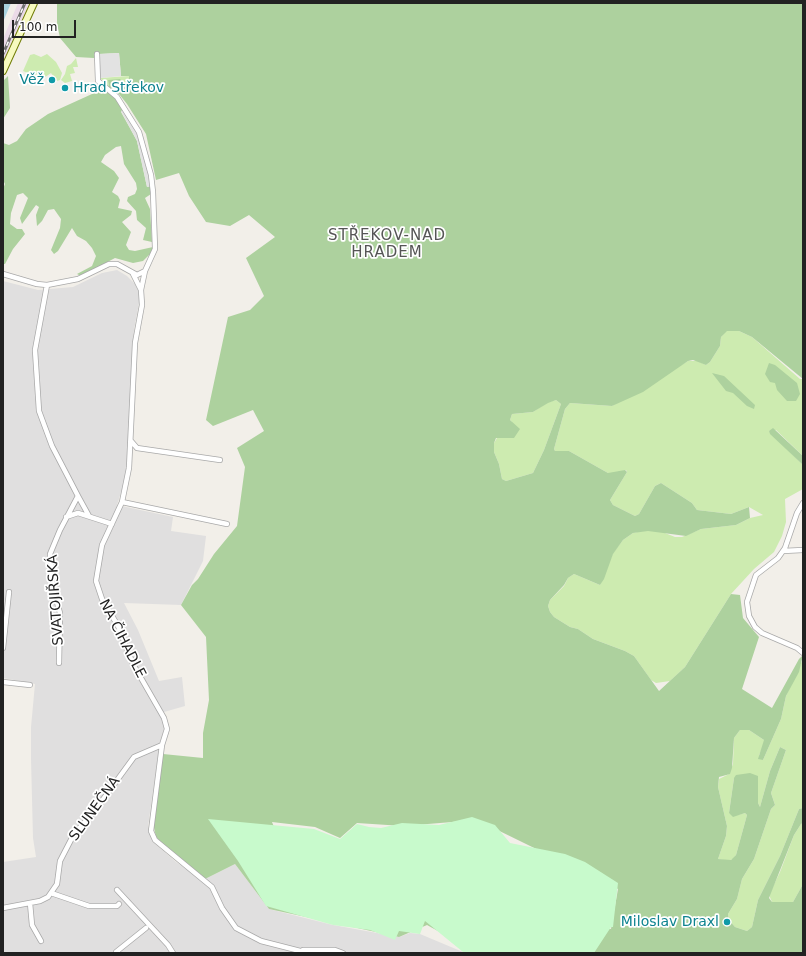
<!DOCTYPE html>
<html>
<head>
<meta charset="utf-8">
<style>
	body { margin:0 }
	#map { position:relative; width:806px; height:956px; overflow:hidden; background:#f2efe9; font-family:"DejaVu Sans",sans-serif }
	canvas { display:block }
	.frame { position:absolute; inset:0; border:4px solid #222; pointer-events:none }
	.scale { position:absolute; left:12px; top:20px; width:64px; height:18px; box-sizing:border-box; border:2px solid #222; border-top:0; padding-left:5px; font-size:12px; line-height:14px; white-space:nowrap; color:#222; -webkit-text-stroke:3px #fff; paint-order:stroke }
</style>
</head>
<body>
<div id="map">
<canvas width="806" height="956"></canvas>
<div class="frame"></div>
<div class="scale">100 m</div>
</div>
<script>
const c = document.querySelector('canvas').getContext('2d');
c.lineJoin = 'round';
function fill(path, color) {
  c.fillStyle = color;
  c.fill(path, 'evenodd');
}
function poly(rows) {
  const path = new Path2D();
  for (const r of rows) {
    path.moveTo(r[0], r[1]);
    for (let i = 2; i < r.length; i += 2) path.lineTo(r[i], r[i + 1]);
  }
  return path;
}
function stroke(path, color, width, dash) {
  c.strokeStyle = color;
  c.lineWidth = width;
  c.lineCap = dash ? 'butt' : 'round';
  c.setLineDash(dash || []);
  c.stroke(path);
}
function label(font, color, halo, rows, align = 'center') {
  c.font = font + ' "DejaVu Sans",sans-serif';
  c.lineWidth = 3.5;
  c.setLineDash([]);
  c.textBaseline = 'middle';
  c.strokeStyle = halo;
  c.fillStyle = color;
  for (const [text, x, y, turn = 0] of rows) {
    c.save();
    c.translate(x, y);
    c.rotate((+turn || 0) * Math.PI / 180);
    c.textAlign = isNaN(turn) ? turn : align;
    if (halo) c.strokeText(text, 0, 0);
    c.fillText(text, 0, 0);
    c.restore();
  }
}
fill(poly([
	[117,270,127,276,135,284,139,292,139,303,134,330,127,464,125,480,117,505,173,517,171,531,206,536,203,561,181,605,124,603,138,630,159,681,182,677,185,706,164,712,164,729,160,742,148,826,152,841,176,862,199,878,205,879,235,864,269,909,333,925,399,937,410,933,420,934,463,952,471,953,3,953,3,862,36,857,33,838,31,759,31,727,35,684,3,678,3,281,38,290,73,287,102,273]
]), '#e0dfdf');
fill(poly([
	[18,3,29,3,3,64,3,39]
]), '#ebdbe8');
fill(poly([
	[34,54,41,57,47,54,56,62,62,73,60,80,57,81,51,73,32,86,29,84,32,75,23,71,30,55],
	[76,58,78,67,73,67,75,73,70,74,72,81,65,83,61,80,65,74,67,66,71,64],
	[129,76,129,84,124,84,108,80,109,87,100,78],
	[727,330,739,331,752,337,800,379,803,379,803,456,776,430,769,431,803,465,803,489,785,499,786,522,782,536,774,552,754,569,731,594,685,667,670,681,656,683,651,680,634,656,625,651,593,639,578,629,570,627,554,617,550,612,548,606,550,600,564,586,568,578,574,574,600,585,613,553,623,540,633,533,642,531,660,531,675,537,682,537,701,529,736,525,750,518,763,515,749,507,731,514,697,510,692,503,661,483,655,486,639,514,635,516,613,505,610,500,627,472,626,470,615,473,608,473,569,451,555,451,554,449,565,409,570,403,612,406,688,361,698,361,706,365,710,362,720,346,721,337],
	[556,400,561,404,544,450,533,473,506,481,502,479,499,464,494,452,494,443,497,438,514,438,512,422,510,420,512,414,533,412,548,402],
	[803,659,803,808,799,809,780,856,758,900,752,927,747,931,735,927,729,920,728,914,737,899,742,879,754,859,771,809,775,805,771,793,786,750,780,747,770,771,760,807,758,803,758,776,734,778,729,813,738,815,745,813,747,815,736,855,733,859,728,861,718,859,726,836,727,826,718,787,719,779,729,774,733,764,734,738,740,730,749,730,764,740,765,743,759,755,763,760,781,719,786,696],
	[803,823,803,884,793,902,772,902,769,895,780,872,794,835,801,824]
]), '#cdebb0');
fill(poly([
	[57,3,803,3,803,379,752,337,739,331,727,331,721,337,720,346,710,362,706,365,693,360,688,361,643,392,612,406,570,403,565,409,554,449,555,451,569,451,608,473,625,470,627,472,610,500,613,505,635,516,639,514,655,486,661,483,692,503,697,510,731,514,749,507,750,518,736,525,701,529,686,536,648,531,633,533,623,540,613,554,604,579,600,585,574,574,568,578,564,585,550,600,548,606,550,612,554,617,570,627,578,629,593,639,625,651,634,656,659,691,685,667,731,594,740,595,743,618,759,637,742,689,772,708,799,659,803,655,799,672,786,696,781,719,763,760,758,759,764,740,749,730,740,730,734,738,732,768,730,774,719,777,718,787,727,826,726,836,718,859,731,860,736,855,747,815,745,813,733,817,729,813,734,778,736,775,750,773,758,776,758,803,760,807,770,771,780,747,786,750,771,793,775,805,771,809,754,859,742,879,737,899,728,914,729,920,735,927,747,931,752,927,758,900,780,856,799,809,803,808,803,823,801,824,794,835,769,898,772,902,793,902,803,884,803,953,478,953,427,925,399,937,269,909,235,864,205,879,178,859,156,837,153,823,163,754,203,758,203,733,209,700,206,637,181,605,192,585,198,579,214,554,237,526,245,467,237,448,264,431,253,410,213,426,206,420,228,317,250,310,264,296,246,258,275,237,249,215,230,226,206,222,189,196,179,173,156,180,146,134,127,104,119,94,109,87,108,80,120,79,124,84,129,83,129,76,121,76,119,53,99,54,94,58,76,57,60,38,57,23],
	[556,400,561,404,544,450,533,473,506,481,502,479,499,464,494,452,494,443,496,438,514,438,520,429,510,420,512,414,533,412,548,403],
	[477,820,618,889,611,929,414,880,284,852,272,822,315,827,340,838,357,823,403,826],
	[8,76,10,108,3,119,3,81],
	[103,89,117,99,124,109,121,112,137,141,147,187,151,186,151,194,145,198,150,209,152,242,143,240,146,228,137,220,136,211,127,201,128,197,135,194,137,189,136,183,124,164,121,146,116,147,105,155,101,162,114,171,119,178,112,192,118,196,120,200,118,208,132,211,131,215,122,222,131,232,126,245,129,250,135,251,153,247,151,253,143,261,133,263,115,258,81,276,77,274,92,266,96,256,92,248,86,241,77,236,72,228,58,251,54,254,51,250,60,228,61,219,54,209,48,210,42,221,37,226,36,215,39,207,36,205,22,224,20,218,28,198,23,193,17,195,11,213,10,224,17,229,22,229,25,234,13,249,5,264,3,264,3,189,5,184,3,180,3,143,9,145,17,141,26,129,48,114],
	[769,363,775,365,797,383,800,394,796,401,787,401,777,390,775,383,770,382,765,374],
	[712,373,724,376,755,405,754,409,747,406,733,393,726,391],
	[773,428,803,456,803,465,770,434,769,431]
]), '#add19e');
fill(poly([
	[472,817,495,825,510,843,565,854,585,862,618,883,613,927,611,927,594,953,471,953,463,952,425,921,420,934,399,931,395,940,370,930,333,925,266,906,238,861,208,819,314,829,340,839,357,824,369,827,381,828,402,823,439,825]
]), '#c8facc');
fill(poly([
	[119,53,121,76,100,78,99,54],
	[124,109,137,132,145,157,151,186,147,187,137,141,121,111]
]), '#e2e2e2');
fill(poly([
	[3,3,11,3,3,22]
]), '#aad3df');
const minor = poly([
	[97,54,98,81,117,97,139,132,151,175,153,192,155,249,145,271,141,290,142,305,135,343,129,468,122,502,102,545,96,581,102,599,118,626,133,664,164,718,167,729,162,745,151,831,155,840,212,887,222,908,236,928,261,941,308,953],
	[3,274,37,284,47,285,78,279,109,264,117,264,137,275,145,271],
	[133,274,141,290],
	[47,285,35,350,39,411,52,446,78,496,60,530,50,554,53,588,60,613,59,663],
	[131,441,137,448,220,460],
	[78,496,89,516],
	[122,502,227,524],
	[803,503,797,513,785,548,778,558,756,575,747,602,749,616,755,627,762,633,797,648,803,653],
	[66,517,78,513,112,524],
	[783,551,803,550],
	[3,648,9,592],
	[3,682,30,685],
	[117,890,168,945,173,953],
	[51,893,89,906,117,906,119,904],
	[30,903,32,925,41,941],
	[3,908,40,901,48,897,57,884,60,861,74,834,93,813,134,757,162,745],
	[303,950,335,950,343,953],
	[118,953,116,952,146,928]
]);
const secondary = poly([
	[3,71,34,3]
]);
stroke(minor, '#a9a9a9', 6);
stroke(secondary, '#707d05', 8);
stroke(minor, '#fff', 4.5);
stroke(secondary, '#f7fabf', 6);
const rail = poly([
	[3,54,25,3]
]);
stroke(rail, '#707070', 3);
stroke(rail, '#fff', 1.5, [4.5]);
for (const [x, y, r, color] of [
	[52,80,4,"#0f9aa8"],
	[65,88,4,"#0f9aa8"],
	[727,922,4,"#0f9aa8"]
]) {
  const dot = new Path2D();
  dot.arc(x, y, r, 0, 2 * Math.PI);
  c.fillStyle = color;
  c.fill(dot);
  stroke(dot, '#fff', 1.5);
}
label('14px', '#0d838f', '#fff', [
	["Věž",44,80],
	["Hrad Střekov",73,88,"left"],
	["Miloslav Draxl",719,922]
], 'right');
label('14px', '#222', '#fff', [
	["SVATOJIŘSKÁ",56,600,-94],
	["NA ČIHADLE",122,639,63],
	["SLUNEČNÁ",95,809,-54]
]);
c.letterSpacing = '1px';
label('15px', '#555', '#fff', [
	["STŘEKOV-NAD",387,236],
	["HRADEM",387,253]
]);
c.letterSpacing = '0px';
</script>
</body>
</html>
